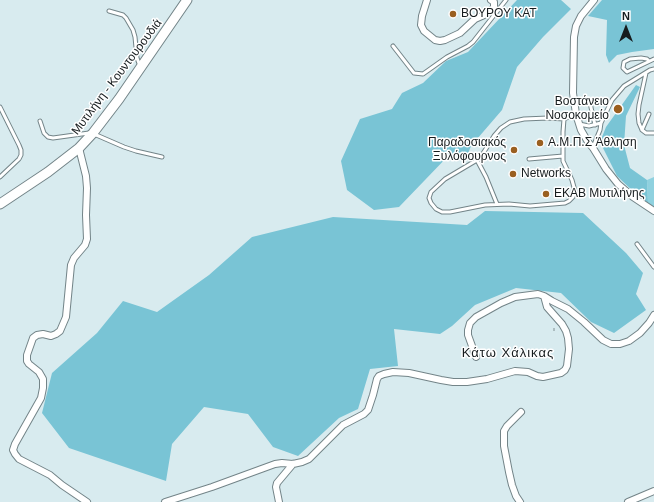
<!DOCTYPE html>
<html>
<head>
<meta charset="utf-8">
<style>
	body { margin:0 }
	#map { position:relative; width:654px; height:502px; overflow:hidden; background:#d8ebef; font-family:Helvetica,sans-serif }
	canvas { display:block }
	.north { position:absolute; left:606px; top:8px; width:40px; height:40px; -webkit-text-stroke:3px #fff; paint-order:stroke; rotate:0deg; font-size:11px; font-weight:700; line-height:16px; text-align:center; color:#161c1e }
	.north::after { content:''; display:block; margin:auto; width:14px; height:18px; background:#161c1e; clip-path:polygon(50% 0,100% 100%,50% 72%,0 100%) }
</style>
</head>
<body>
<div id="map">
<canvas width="654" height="502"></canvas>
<div class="north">N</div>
</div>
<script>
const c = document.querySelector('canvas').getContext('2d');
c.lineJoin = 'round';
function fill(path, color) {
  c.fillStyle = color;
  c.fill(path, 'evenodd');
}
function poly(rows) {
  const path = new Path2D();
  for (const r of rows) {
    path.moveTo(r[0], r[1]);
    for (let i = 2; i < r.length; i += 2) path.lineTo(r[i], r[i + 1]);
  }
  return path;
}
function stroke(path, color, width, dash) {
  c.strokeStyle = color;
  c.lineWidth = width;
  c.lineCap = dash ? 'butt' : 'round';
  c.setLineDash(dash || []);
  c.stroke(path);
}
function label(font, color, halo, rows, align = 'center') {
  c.font = font + ' Helvetica,sans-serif';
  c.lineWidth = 3;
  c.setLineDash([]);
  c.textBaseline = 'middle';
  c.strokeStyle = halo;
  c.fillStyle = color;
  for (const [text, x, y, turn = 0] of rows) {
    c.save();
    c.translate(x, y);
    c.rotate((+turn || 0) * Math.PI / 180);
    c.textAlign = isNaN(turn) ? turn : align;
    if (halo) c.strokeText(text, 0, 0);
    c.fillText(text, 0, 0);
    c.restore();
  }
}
fill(poly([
	[654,177,654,207,648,203,647,180]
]), '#8fd1df');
fill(poly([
	[517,0,561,0,571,9,543,37,517,67,502,110,471,146,467,156,450,154,399,207,374,210,347,190,341,161,360,119,392,109,402,93,423,83,446,61,468,52],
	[602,0,654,0,654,49,632,52,617,55,609,63,606,55,607,20,588,16],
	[636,85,640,87,626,116,624,145,630,168,647,180,648,203,637,195,617,176,600,142,606,127],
	[485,211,583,213,626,253,643,273,636,294,646,310,614,333,591,322,561,293,516,288,475,305,452,326,440,334,394,329,398,366,370,369,358,409,339,418,298,456,273,447,248,414,204,407,172,444,166,481,69,448,42,413,52,373,97,333,123,301,157,312,209,275,252,237,333,217,467,225]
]), '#79c4d5');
const service = poly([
	[109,11,123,15,126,18,133,30,135,37,137,58,140,66],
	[393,46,414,73,423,74,447,57,468,46,473,42,506,0],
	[649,61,647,59,641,58,630,59,624,62,623,68,627,72,654,59],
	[646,73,639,105,638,114,639,123,642,130,646,133,654,133],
	[590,103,595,125],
	[0,107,19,145,21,150,21,155,19,159,0,177],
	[564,119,548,118,524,119,510,122,501,128,494,136,482,155,477,160,445,179,431,192,429,198,431,203,436,209,442,212,450,212,485,205,509,204,530,206,565,203,569,201,573,197,575,191,572,180,563,161,563,132,564,119,576,114],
	[40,121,44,133,48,137,53,138,89,133],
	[579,124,589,126,601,123],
	[642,130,649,114],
	[94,134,124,147,136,151,162,157],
	[593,147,600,130,601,123,612,100,624,86,650,70,654,69],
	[529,159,563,156],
	[477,160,486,177,497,204],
	[637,244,654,267]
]);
const minor = poly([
	[427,0,422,16,421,25,424,31,435,40,440,41,445,40,460,33,475,19,484,15,494,8,494,2,491,0],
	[594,0,581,16,576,26,574,37,573,93,576,114,581,130,588,142,593,148,606,169,618,184,633,197,654,211],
	[79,148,86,176,87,188,86,215,87,239,85,245,74,258,71,265,66,317,60,331,56,334,51,336,43,334,37,335,33,338,27,355,27,361,29,364,39,372,43,379,43,388,41,398,15,444,13,450,15,454,19,459,50,475,62,485,87,502],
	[476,357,468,335,468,330,470,323,476,317,501,303,515,297,538,294,544,296],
	[165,502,212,487,275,464,282,463,293,464,302,462,309,459,343,425,364,414,368,410,373,395,377,379,379,376,384,374,393,372,409,373,441,380,453,382,467,382,487,379,515,371,528,372,537,376,543,377,561,373,565,370,567,366,569,349,568,338,566,331,562,324,547,307,544,296,552,301,568,309,584,322,603,340,611,344,620,344,629,341,640,333,649,323,654,315],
	[279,502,276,487,277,483,293,464],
	[520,502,516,496,512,485,509,472,504,446,504,431,507,426,521,412],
	[628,502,654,491]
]);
const secondary = poly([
	[0,204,48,172,79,148,93,133,119,99,187,0]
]);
stroke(service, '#738488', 5);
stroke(minor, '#738488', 8);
stroke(secondary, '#738488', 11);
stroke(poly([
	[554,331,554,326]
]), '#808e91', 1, [3, 3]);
stroke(service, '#fff', 3);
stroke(minor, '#fff', 6);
stroke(secondary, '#fff', 9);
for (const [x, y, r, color] of [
	[453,14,4,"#9a5f20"],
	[618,109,5,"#9a5f20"],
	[540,143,4,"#9a5f20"],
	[514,150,4,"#9a5f20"],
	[513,174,4,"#9a5f20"],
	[546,194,4,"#9a5f20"]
]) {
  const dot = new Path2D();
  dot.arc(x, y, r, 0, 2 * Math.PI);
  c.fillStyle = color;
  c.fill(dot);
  stroke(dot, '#fff', 1.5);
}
label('12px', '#161c1e', '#fff', [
	["ΒΟΥΡΟΥ ΚΑΤ",461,14],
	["Βοστάνειο",609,102,"right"],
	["Νοσοκομείο",609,116,"right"],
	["Παραδοσιακός",506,143,"right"],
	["Ξυλόφουρνος",506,157,"right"],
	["Α.Μ.Π.Σ Άθληση",548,143],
	["Networks",521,174],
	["ΕΚΑΒ Μυτιλήνης",554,194]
], 'left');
label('12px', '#161c1e', '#fff', [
	["Μυτιλήνη - Κουντουρουδιά",117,77,-53]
]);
c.letterSpacing = '1px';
label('13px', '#161c1e', '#fff', [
	["Κάτω Χάλικας",508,353]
]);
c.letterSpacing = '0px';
</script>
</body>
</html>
